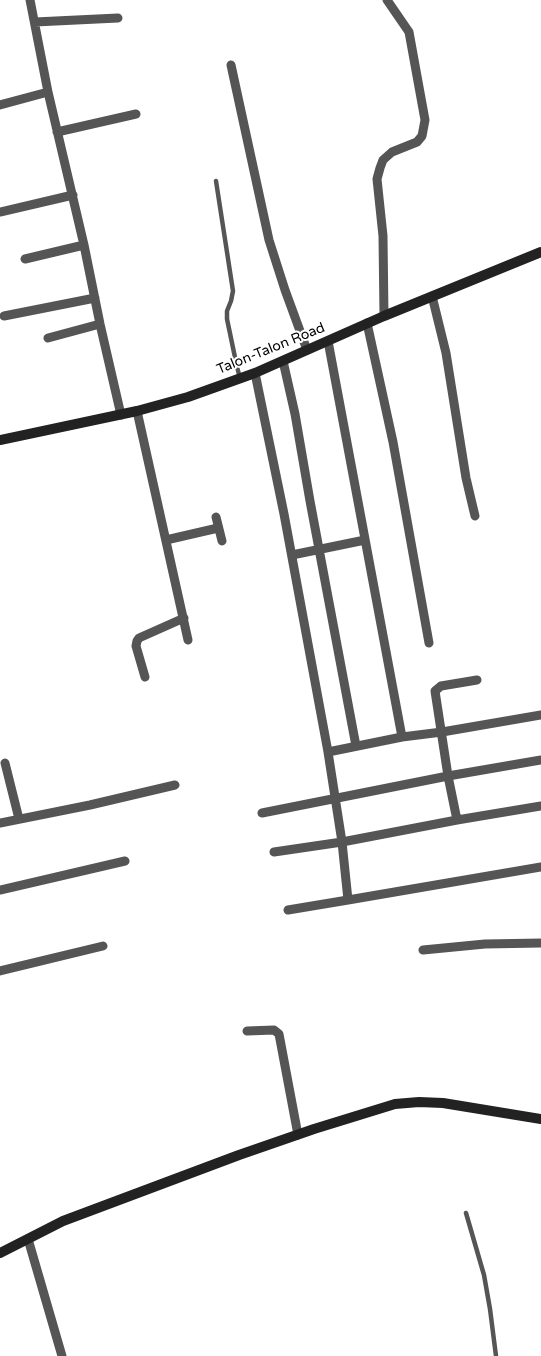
<!DOCTYPE html>
<html>
<head>
<meta charset="utf-8">
<style>
	body { margin:0 }
	canvas { display:block; background:#fff }
</style>
</head>
<body>
<canvas width="541" height="1356"></canvas>
<script>
const c = document.querySelector('canvas').getContext('2d');
c.lineJoin = 'round';
function poly(rows) {
  const path = new Path2D();
  for (const r of rows) {
    path.moveTo(r[0], r[1]);
    for (let i = 2; i < r.length; i += 2) path.lineTo(r[i], r[i + 1]);
  }
  return path;
}
function stroke(path, color, width, dash) {
  c.strokeStyle = color;
  c.lineWidth = width;
  c.lineCap = dash ? 'butt' : 'round';
  c.setLineDash(dash || []);
  c.stroke(path);
}
function label(font, color, halo, rows, align = 'center') {
  c.font = font + ' "Varela Round",sans-serif';
  c.lineWidth = 4;
  c.setLineDash([]);
  c.textBaseline = 'middle';
  c.strokeStyle = halo;
  c.fillStyle = color;
  for (const [text, x, y, turn = 0] of rows) {
    c.save();
    c.translate(x, y);
    c.rotate((+turn || 0) * Math.PI / 180);
    c.textAlign = isNaN(turn) ? turn : align;
    if (halo) c.strokeText(text, 0, 0);
    c.fillText(text, 0, 0);
    c.restore();
  }
}
stroke(poly([
	[216,181,233,291,231,301,227,311,227,319,237,367,240,378],
	[466,1213,484,1275,490,1309,496,1356]
]), '#555', 4.5);
stroke(poly([
	[30,0,48,92,84,245,100,324,121,415],
	[35,22,118,18],
	[231,65,269,240,285,290,307,350],
	[0,105,48,92],
	[57,132,136,114],
	[0,212,73,195],
	[25,259,84,245],
	[432,296,446,353,466,478,475,516],
	[4,316,95,298],
	[384,316,383,236,377,179,380,168,383,160,392,152,417,142,422,136,425,120,409,32,387,0],
	[367,323,393,442,429,643],
	[48,338,100,324],
	[328,341,402,737],
	[283,361,295,414,310,501,356,746],
	[255,373,284,514,328,752,342,842,348,900,541,867],
	[137,411,188,640],
	[216,517,222,541],
	[166,540,218,528],
	[292,555,365,540],
	[145,677,136,646,137,641,139,638,184,618],
	[328,752,402,737,442,732,541,715],
	[5,763,19,819],
	[262,813,448,776,541,760],
	[457,820,448,776,435,691,441,686,477,680],
	[0,823,90,805,175,785],
	[274,852,342,842,457,820,541,806],
	[0,890,125,861],
	[288,910,348,900],
	[423,950,485,944,541,943],
	[0,971,103,946],
	[247,1031,274,1030,279,1034,298,1135],
	[28,1239,62,1356]
]), '#555', 9);
stroke(poly([
	[0,440,137,411,188,397,255,373,384,316,541,252],
	[0,1253,63,1221,239,1155,314,1129,395,1104,419,1102,443,1103,541,1119]
]), '#222', 10);
label('14px', '#000', '#fff', [
	["Talon-Talon Road",271,349,-22]
]);
</script>
</body>
</html>
